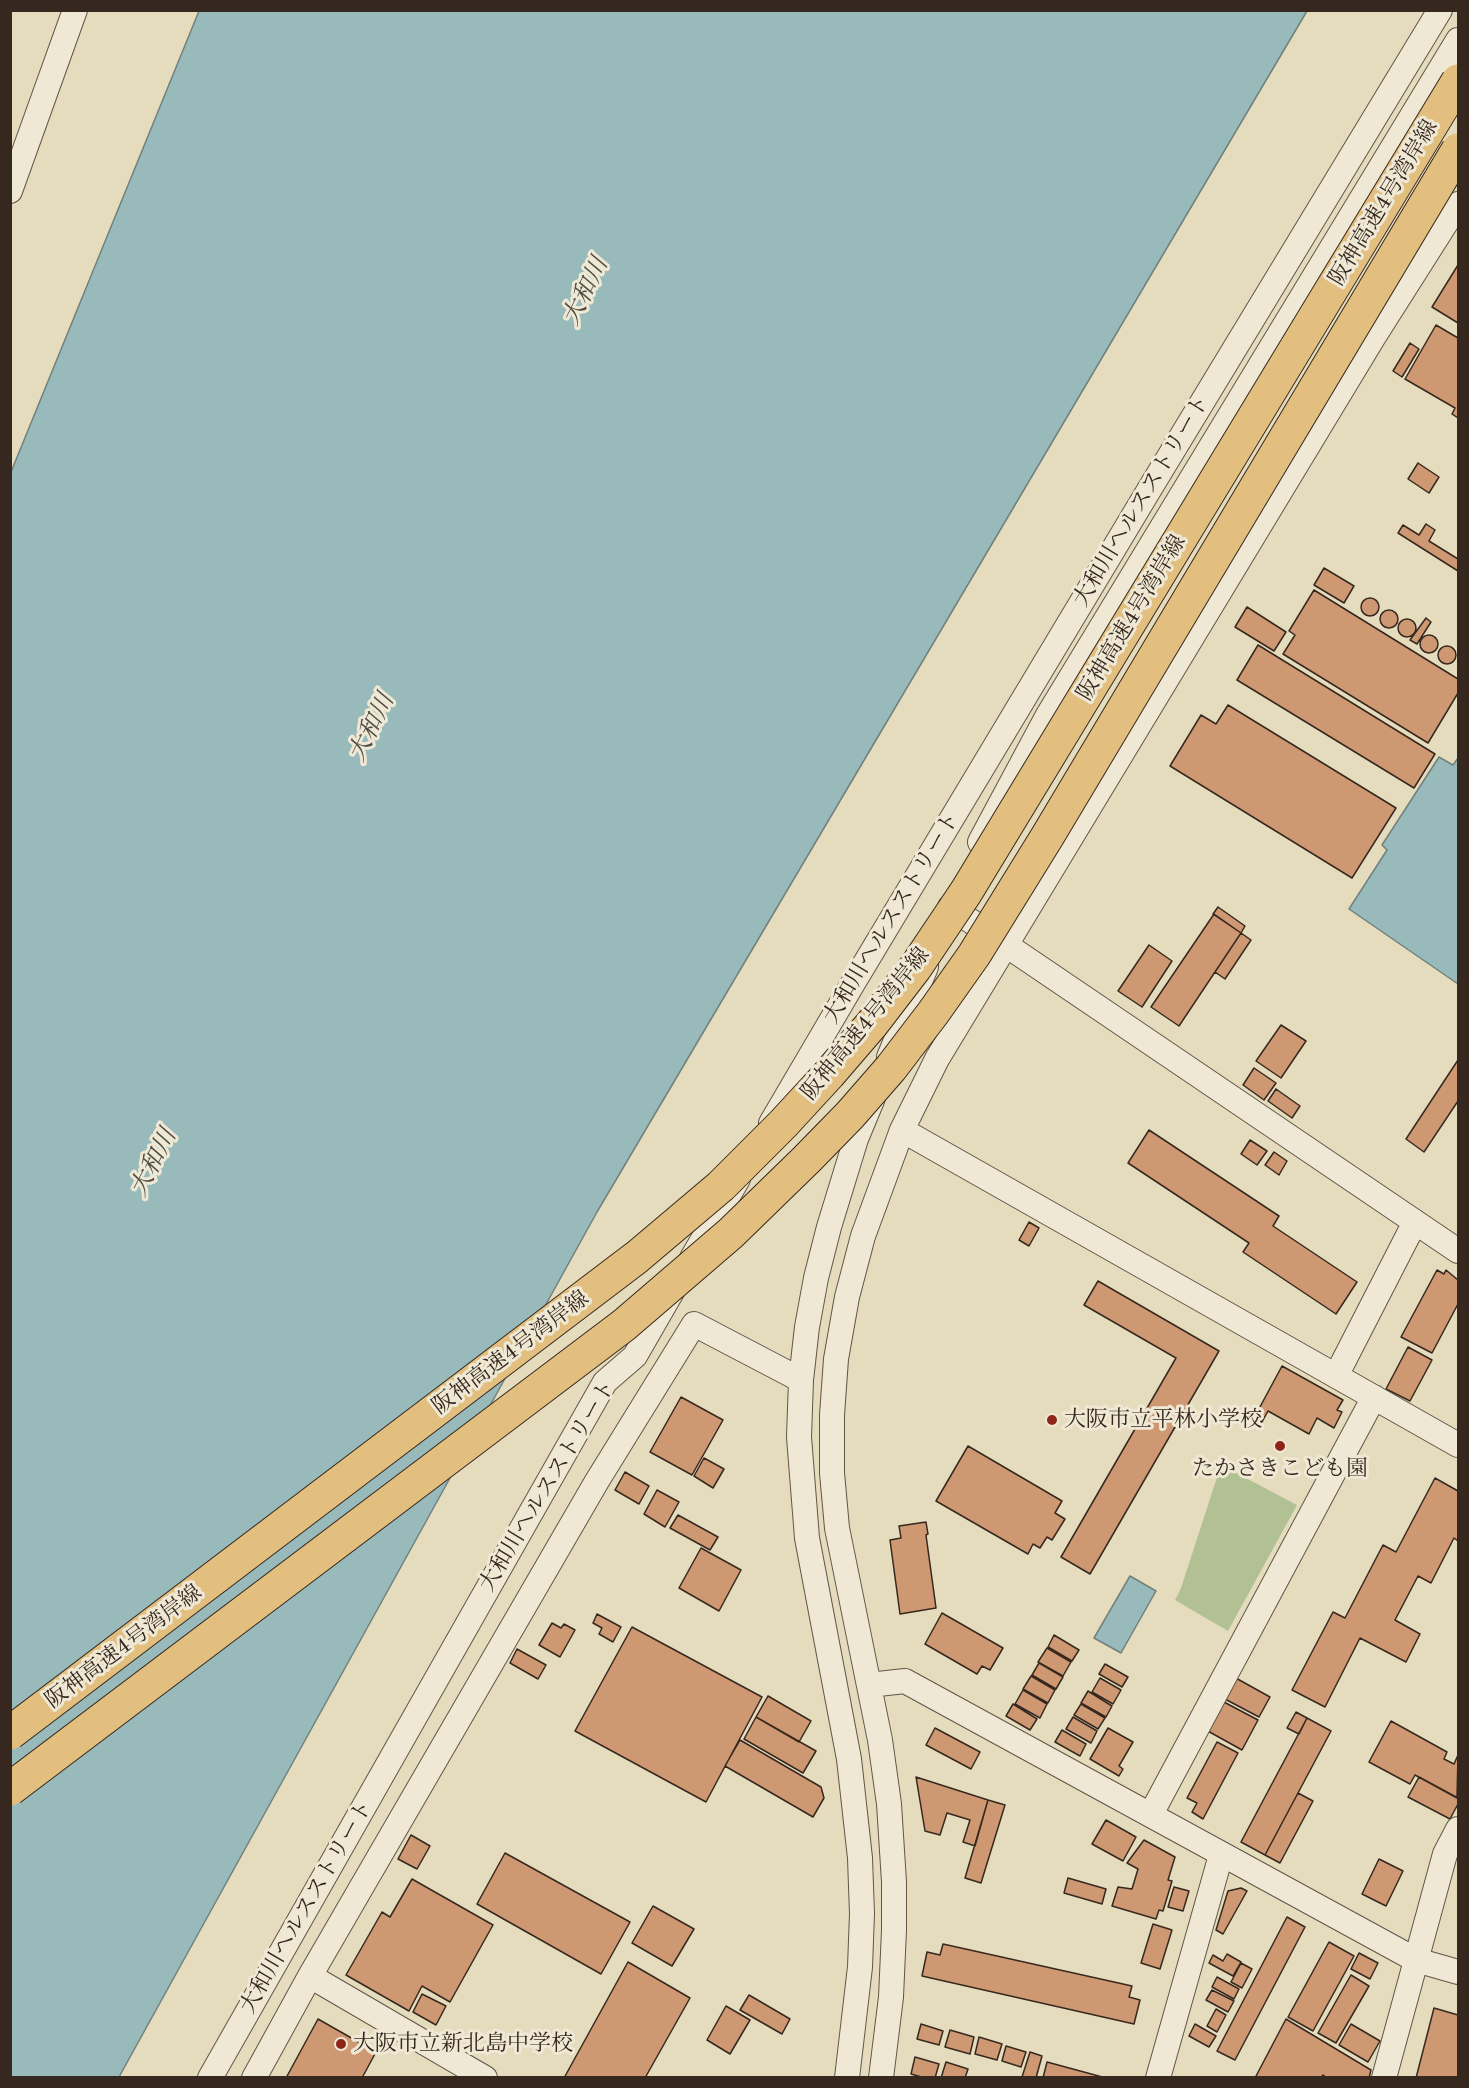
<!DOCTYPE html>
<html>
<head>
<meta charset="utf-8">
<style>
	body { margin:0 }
	#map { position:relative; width:1469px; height:2088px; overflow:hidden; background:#e5dcbe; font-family:"Old Standard TT",serif }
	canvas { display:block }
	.frame { position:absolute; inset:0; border:12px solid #36281e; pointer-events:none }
</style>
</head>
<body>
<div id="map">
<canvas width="1469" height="2088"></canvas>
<div class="frame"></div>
</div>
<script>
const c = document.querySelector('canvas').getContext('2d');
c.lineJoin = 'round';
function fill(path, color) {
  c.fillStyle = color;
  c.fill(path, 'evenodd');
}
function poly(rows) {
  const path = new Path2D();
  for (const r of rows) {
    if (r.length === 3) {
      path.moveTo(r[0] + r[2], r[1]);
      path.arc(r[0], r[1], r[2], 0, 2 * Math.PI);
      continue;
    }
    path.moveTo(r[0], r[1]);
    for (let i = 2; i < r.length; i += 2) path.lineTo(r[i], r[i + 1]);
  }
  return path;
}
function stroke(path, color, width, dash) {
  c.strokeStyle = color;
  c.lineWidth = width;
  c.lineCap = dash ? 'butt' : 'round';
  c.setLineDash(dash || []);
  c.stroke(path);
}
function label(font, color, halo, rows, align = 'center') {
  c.font = font + ' "Old Standard TT","Noto Serif JP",serif';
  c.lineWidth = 6;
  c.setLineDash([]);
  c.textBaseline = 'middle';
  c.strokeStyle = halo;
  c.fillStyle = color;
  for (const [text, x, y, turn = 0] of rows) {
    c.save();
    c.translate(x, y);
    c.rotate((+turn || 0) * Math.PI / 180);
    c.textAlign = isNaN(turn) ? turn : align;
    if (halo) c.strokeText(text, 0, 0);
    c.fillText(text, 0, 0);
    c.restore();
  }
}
fill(poly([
	[1221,1465,1297,1505,1228,1631,1175,1600,1181,1588]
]), '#b1c194');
const water = poly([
	[199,11,1307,11,597,1212,119,2077,11,2078,11,472,199,11],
	[1439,757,1453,765,1458,758,1458,984,1349,909,1387,850,1382,845,1439,757],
	[1130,1576,1156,1591,1121,1653,1094,1638,1130,1576]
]);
fill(water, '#98baba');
stroke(water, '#71807c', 1.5);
const building = poly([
	[1458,265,1458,323,1432,307,1458,265],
	[1436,325,1458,338,1458,418,1452,414,1455,408,1405,379,1436,325],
	[1410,343,1419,349,1402,377,1393,371,1410,343],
	[1418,463,1439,477,1429,493,1408,479,1418,463],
	[1426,524,1435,530,1429,541,1458,559,1458,571,1398,533,1403,525,1419,535,1426,524],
	[1324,568,1354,586,1344,603,1314,585,1324,568],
	[1314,590,1458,679,1458,693,1428,743,1283,654,1295,635,1289,631,1314,590],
	[1370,607,9],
	[1247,607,1286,632,1274,651,1235,627,1247,607],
	[1389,619,9],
	[1426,618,1431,622,1417,644,1410,640,1426,618],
	[1407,628,9],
	[1429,644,9],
	[1258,645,1435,754,1414,788,1237,680,1258,645],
	[1447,655,9],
	[1228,705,1396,808,1352,878,1170,766,1201,715,1216,724,1228,705],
	[1218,907,1245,926,1241,933,1213,914,1218,907],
	[1214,914,1241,933,1179,1026,1151,1007,1214,914],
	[1241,933,1251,940,1225,979,1215,972,1241,933],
	[1149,945,1172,961,1142,1007,1118,991,1149,945],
	[1281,1025,1306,1041,1281,1078,1256,1061,1281,1025],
	[1458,1060,1458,1101,1424,1152,1406,1139,1458,1060],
	[1254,1068,1276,1083,1264,1100,1243,1085,1254,1068],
	[1276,1089,1300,1106,1292,1118,1268,1101,1276,1089],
	[1149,1130,1279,1216,1273,1226,1357,1282,1336,1314,1243,1252,1249,1243,1128,1163,1149,1130],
	[1250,1140,1267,1151,1257,1165,1241,1154,1250,1140],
	[1274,1152,1287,1161,1279,1175,1265,1165,1274,1152],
	[1029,1222,1039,1228,1029,1246,1019,1240,1029,1222],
	[1437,1270,1444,1274,1446,1270,1458,1280,1458,1304,1432,1353,1401,1337,1437,1270],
	[1098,1281,1219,1351,1090,1574,1061,1557,1176,1358,1084,1305,1098,1281],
	[1408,1347,1432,1360,1410,1401,1386,1389,1408,1347],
	[1282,1366,1343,1400,1337,1410,1342,1412,1334,1428,1317,1418,1309,1434,1268,1411,1262,1422,1254,1418,1282,1366],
	[681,1397,723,1420,692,1475,650,1452,681,1397],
	[968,1446,1062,1501,1055,1513,1065,1519,1052,1540,1047,1537,1040,1548,1033,1544,1028,1554,936,1501,968,1446],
	[704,1458,724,1469,713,1488,694,1476,704,1458],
	[625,1472,649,1486,639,1504,615,1490,625,1472],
	[1435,1478,1458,1491,1458,1541,1454,1538,1431,1583,1418,1576,1395,1620,1420,1634,1406,1662,1360,1638,1325,1707,1292,1690,1333,1612,1345,1618,1383,1545,1396,1552,1435,1478],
	[657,1490,679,1502,665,1527,644,1514,657,1490],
	[678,1515,718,1537,710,1550,670,1528,678,1515],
	[926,1522,928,1534,926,1535,936,1608,900,1614,890,1540,901,1538,899,1526,926,1522],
	[701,1548,741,1570,719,1611,679,1588,701,1548],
	[942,1613,1003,1648,990,1670,982,1666,977,1674,925,1644,942,1613],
	[597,1614,621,1627,613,1642,599,1634,602,1628,593,1623,597,1614],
	[552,1623,561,1628,564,1624,575,1630,560,1657,539,1645,552,1623],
	[632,1627,762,1697,706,1802,575,1731,632,1627],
	[1054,1635,1079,1650,1072,1661,1048,1647,1054,1635],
	[1047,1648,1071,1662,1063,1676,1038,1662,1047,1648],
	[517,1649,546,1665,538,1679,510,1663,517,1649],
	[1039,1663,1063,1677,1056,1689,1032,1675,1039,1663],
	[1105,1664,1128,1677,1122,1687,1099,1674,1105,1664],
	[1031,1676,1055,1690,1048,1703,1023,1689,1031,1676],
	[1234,1677,1270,1697,1259,1717,1223,1698,1234,1677],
	[1100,1678,1121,1690,1113,1704,1092,1692,1100,1678],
	[1023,1690,1047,1704,1040,1718,1015,1704,1023,1690],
	[1088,1691,1112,1706,1106,1717,1081,1703,1088,1691],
	[768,1696,811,1721,799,1742,756,1717,768,1696],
	[1222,1701,1258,1720,1242,1750,1206,1730,1222,1701],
	[1013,1704,1037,1719,1030,1730,1006,1716,1013,1704],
	[1081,1704,1105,1718,1098,1729,1074,1715,1081,1704],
	[1296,1712,1307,1718,1299,1734,1287,1728,1296,1712],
	[756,1717,816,1751,803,1773,744,1739,756,1717],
	[1073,1717,1097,1731,1091,1743,1066,1729,1073,1717],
	[1307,1718,1331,1731,1265,1855,1241,1842,1307,1718],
	[1391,1721,1447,1752,1444,1759,1454,1764,1458,1755,1457,1798,1415,1775,1410,1784,1369,1762,1391,1721],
	[935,1728,980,1752,971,1769,926,1745,935,1728],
	[1108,1728,1133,1742,1119,1766,1123,1769,1119,1776,1090,1759,1108,1728],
	[1062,1730,1086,1744,1080,1756,1055,1742,1062,1730],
	[740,1740,821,1787,824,1798,813,1817,725,1766,740,1740],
	[1217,1742,1238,1753,1203,1819,1192,1812,1197,1803,1187,1798,1217,1742],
	[916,1777,988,1800,975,1846,963,1842,970,1820,947,1813,940,1835,925,1831,916,1777],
	[1419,1777,1458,1798,1458,1804,1450,1819,1408,1797,1419,1777],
	[1298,1793,1313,1801,1280,1863,1265,1855,1298,1793],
	[988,1800,1005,1805,981,1883,965,1878,988,1800],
	[1106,1820,1136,1837,1123,1861,1092,1844,1106,1820],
	[411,1835,430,1846,417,1869,398,1859,411,1835],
	[1144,1840,1175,1857,1168,1880,1172,1881,1163,1911,1159,1910,1156,1919,1112,1906,1118,1887,1132,1889,1138,1869,1127,1863,1144,1840],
	[505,1853,630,1922,601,1974,477,1904,505,1853],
	[1379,1859,1403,1871,1386,1906,1362,1894,1379,1859],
	[1068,1878,1106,1889,1102,1904,1064,1893,1068,1878],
	[412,1879,493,1925,450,2002,422,1986,409,2011,346,1975,382,1912,390,1917,412,1879],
	[1174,1887,1189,1891,1183,1911,1168,1907,1174,1887],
	[1241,1888,1247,1891,1223,1934,1216,1930,1228,1891,1241,1888],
	[653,1906,694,1929,672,1966,632,1943,653,1906],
	[1287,1917,1305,1927,1235,2060,1217,2051,1287,1917],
	[1153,1924,1172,1930,1160,1969,1141,1963,1153,1924],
	[1329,1942,1354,1956,1313,2031,1288,2017,1329,1942],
	[943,1944,1132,1986,1129,1997,1140,2000,1134,2024,922,1976,927,1952,940,1955,943,1944],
	[1359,1953,1378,1963,1370,1979,1351,1969,1359,1953],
	[1227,1954,1241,1962,1233,1976,1209,1963,1213,1955,1223,1961,1227,1954],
	[628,1962,690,1998,645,2078,564,2078,628,1962],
	[1241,1963,1252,1969,1242,1988,1231,1982,1241,1963],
	[1351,1975,1369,1986,1336,2043,1318,2033,1351,1975],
	[1217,1977,1239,1989,1234,1999,1212,1987,1217,1977],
	[1212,1990,1234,2001,1228,2012,1206,2000,1212,1990],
	[422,1994,446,2006,436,2025,413,2012,422,1994],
	[749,1995,790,2019,782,2034,740,2010,749,1995],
	[726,2006,750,2020,730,2054,707,2040,726,2006],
	[1434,2008,1458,2015,1458,2078,1416,2078,1434,2008],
	[1216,2009,1226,2015,1217,2032,1207,2026,1216,2009],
	[318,2019,376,2052,362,2078,286,2078,318,2019],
	[1286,2019,1371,2070,1369,2078,1327,2078,1323,2075,1321,2078,1255,2078,1286,2019],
	[921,2024,943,2031,939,2045,917,2039,921,2024],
	[1195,2024,1216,2036,1209,2047,1189,2036,1195,2024],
	[1351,2024,1380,2041,1368,2062,1339,2045,1351,2024],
	[950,2030,974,2037,970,2054,945,2047,950,2030],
	[979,2037,1002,2044,997,2060,975,2054,979,2037],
	[1006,2046,1026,2052,1021,2067,1002,2061,1006,2046],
	[1030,2052,1042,2056,1036,2078,1022,2077,1030,2052],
	[915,2057,939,2064,935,2078,925,2078,911,2074,915,2057],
	[946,2062,968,2069,965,2078,941,2078,946,2062],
	[1047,2062,1106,2078,1043,2078,1047,2062]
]);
fill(building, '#ce9872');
stroke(building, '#36281e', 1.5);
const minor = poly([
	[10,191,75,10],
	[980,842,1048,715,1458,40],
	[950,907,1458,1251],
	[889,1057,926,967],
	[771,1123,852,985,1149,490,1440,10],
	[902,1130,1458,1445],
	[692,1258,738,1179],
	[1336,1376,1415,1222],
	[869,1685,905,1681,1416,1960,1458,1972],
	[1151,1814,1374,1397],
	[310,1976,485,2078],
	[210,2078,605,1382,635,1356,673,1290],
	[254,2078,310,1976,597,1481,694,1324,801,1380],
	[847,2078,860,1967,862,1914,860,1858,849,1759,807,1538,799,1437,801,1380,807,1327,816,1278,829,1227,856,1139,873,1098],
	[881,2078,891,1997,894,1930,894,1882,889,1804,880,1740,837,1528,832,1473,832,1415,836,1359,847,1297,863,1236,902,1130,937,1059,1373,338,1458,204],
	[1158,2078,1221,1855],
	[1384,2078,1445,1854,1458,1829]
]);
stroke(minor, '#625546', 26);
stroke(minor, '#eee8d5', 24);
const highwayBridge = poly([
	[10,1733,637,1257,721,1186,783,1124,829,1074,872,1024,915,968,966,892,1458,81],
	[10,1789,624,1325,731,1233,806,1160,850,1115,891,1068,933,1013,974,955,1047,837,1458,150]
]);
stroke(highwayBridge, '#36281e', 35, []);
stroke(highwayBridge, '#e2be7f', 33);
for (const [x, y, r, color] of [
	[1052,1420,6,"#8f2418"],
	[1280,1446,6,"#8f2418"],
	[341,2044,6,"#8f2418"]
]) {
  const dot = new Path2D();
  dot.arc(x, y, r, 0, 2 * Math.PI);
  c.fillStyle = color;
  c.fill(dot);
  stroke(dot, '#eee8d5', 2);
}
label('22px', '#36281e', '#eee8d5', [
	["阪神高速4号湾岸線",1384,203,-59],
	["大和川ヘルスストリート",1142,501,-59],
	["阪神高速4号湾岸線",1132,618,-59],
	["大和川ヘルスストリート",892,918,-59],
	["阪神高速4号湾岸線",866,1024,-51],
	["阪神高速4号湾岸線",511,1353,-37],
	["大和川ヘルスストリート",548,1486,-59],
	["阪神高速4号湾岸線",124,1647,-37],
	["大和川ヘルスストリート",307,1907,-60]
]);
label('22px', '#36281e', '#eee8d5', [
	["大阪市立平林小学校",1064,1420],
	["たかさきこども園",1280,1469,"center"],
	["大阪市立新北島中学校",353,2044]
], 'left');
label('italic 24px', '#4e4c45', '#eee8d5', [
	["大和川",586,292,-64],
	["大和川",372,728,-64],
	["大和川",154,1163,-63]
]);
</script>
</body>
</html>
